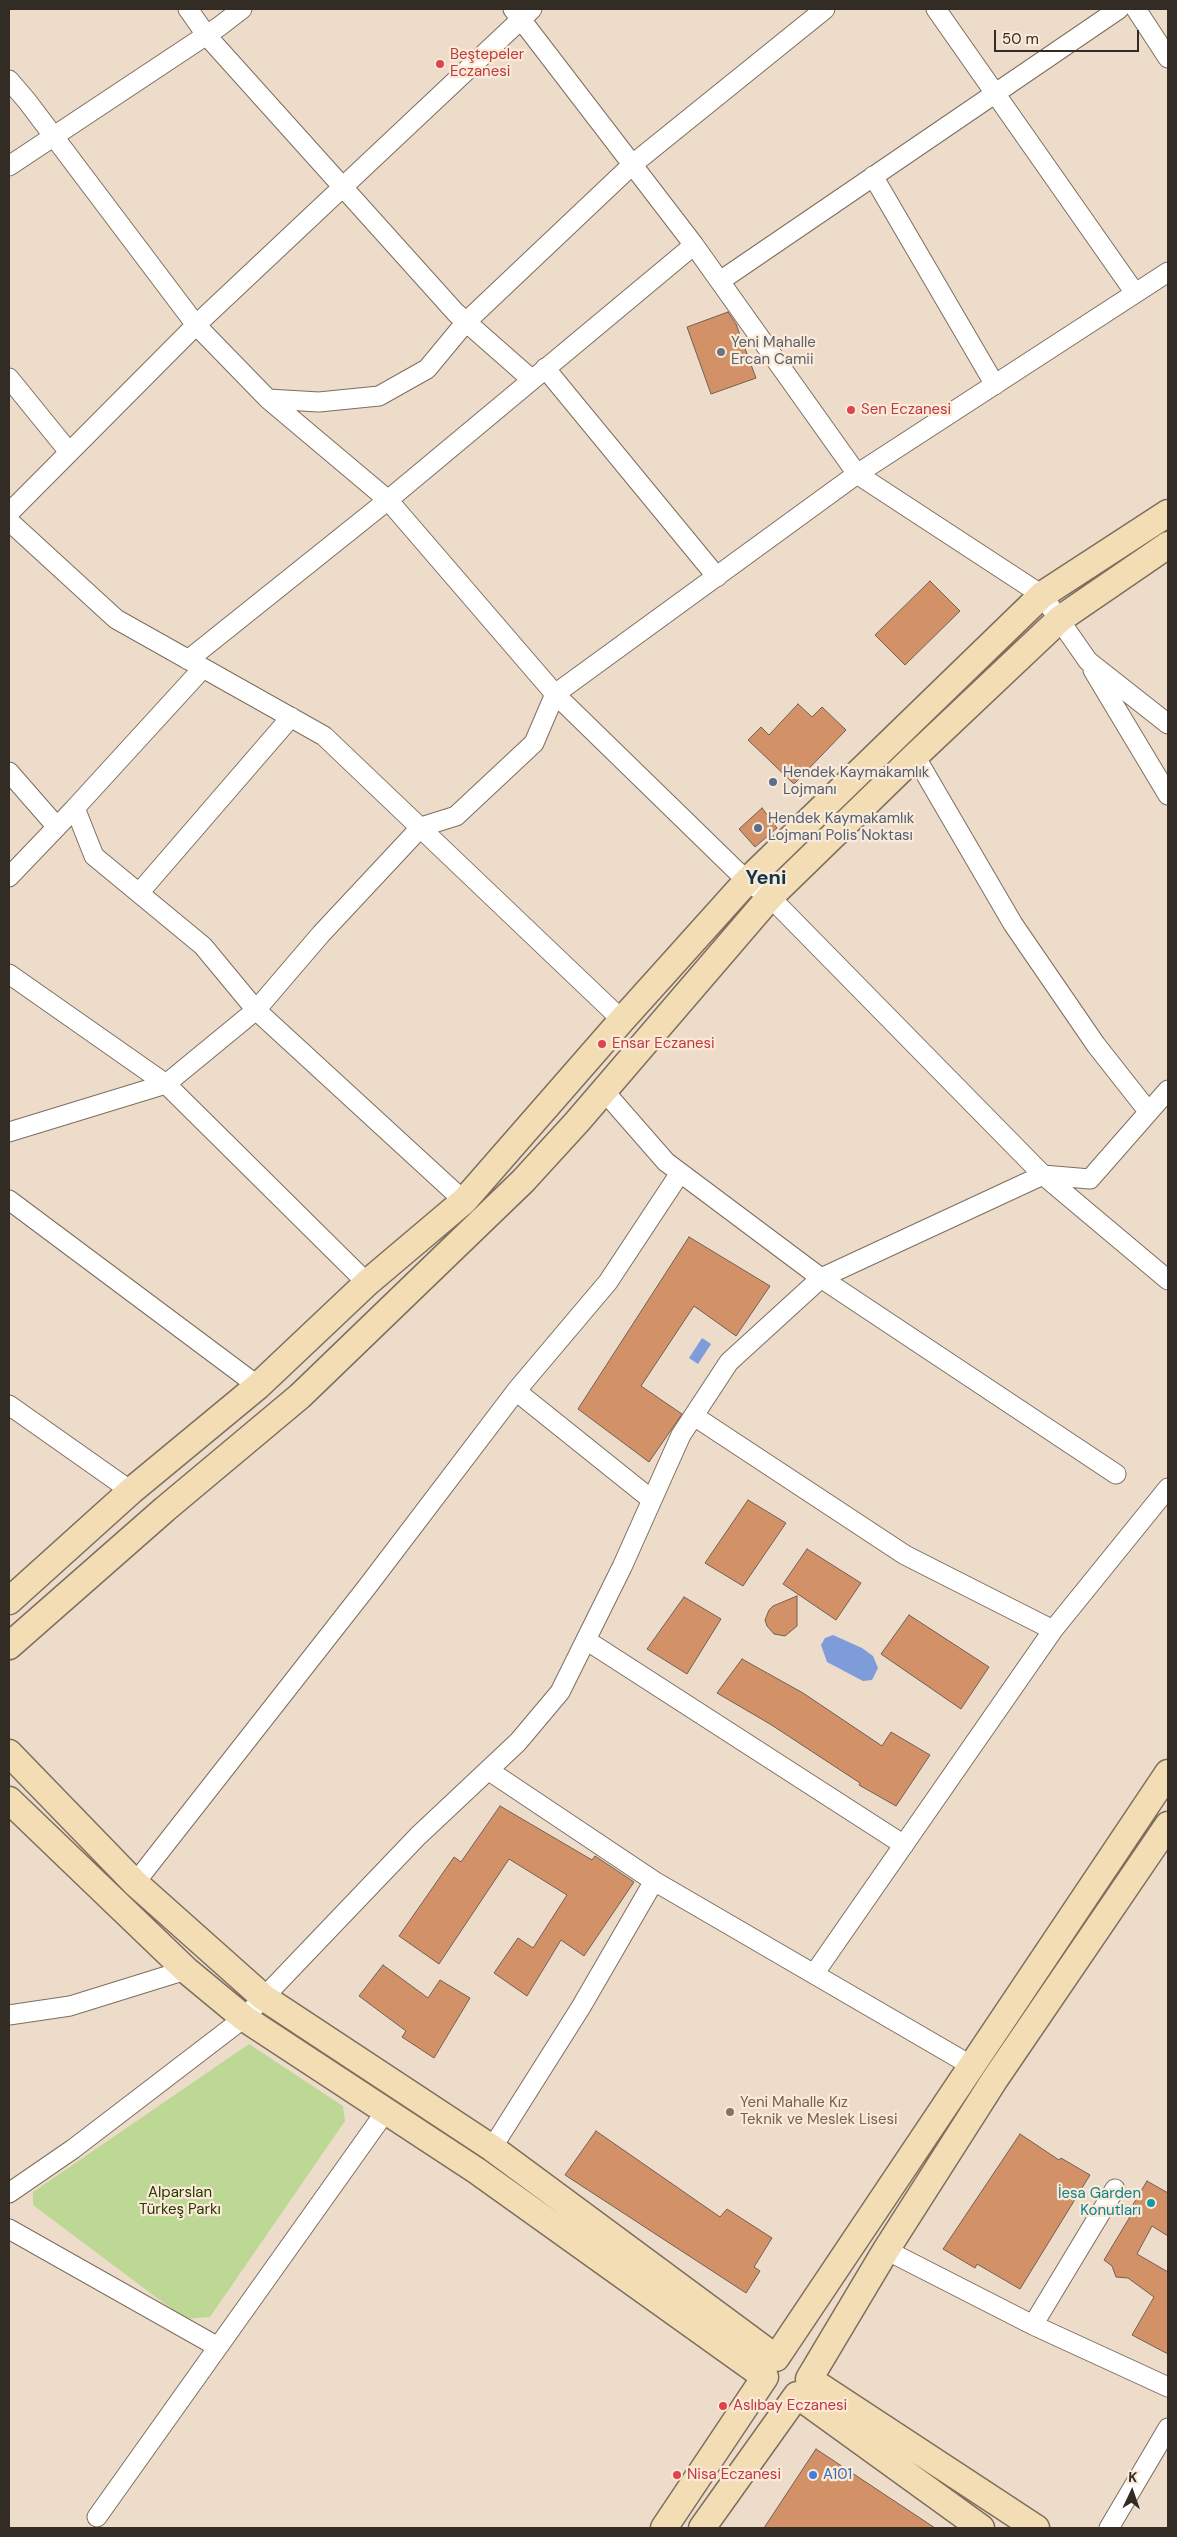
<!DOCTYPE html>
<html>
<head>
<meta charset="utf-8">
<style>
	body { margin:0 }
	#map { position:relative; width:1177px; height:2537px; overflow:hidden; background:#eddcca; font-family:"DM Sans",sans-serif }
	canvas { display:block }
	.frame { position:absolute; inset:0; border:10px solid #332c25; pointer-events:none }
	.north { position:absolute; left:1107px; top:2467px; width:50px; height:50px; -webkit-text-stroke:4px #faead7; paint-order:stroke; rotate:3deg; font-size:14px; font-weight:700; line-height:20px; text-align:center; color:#332c25 }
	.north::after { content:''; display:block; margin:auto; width:18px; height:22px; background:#332c25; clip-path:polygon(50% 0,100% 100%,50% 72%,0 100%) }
	.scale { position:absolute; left:994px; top:30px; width:145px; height:22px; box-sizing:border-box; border:2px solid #332c25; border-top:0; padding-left:6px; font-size:15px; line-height:18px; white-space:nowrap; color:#332c25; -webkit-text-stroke:4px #faead7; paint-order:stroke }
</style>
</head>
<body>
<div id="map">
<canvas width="1177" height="2537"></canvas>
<div class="frame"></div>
<div class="north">K</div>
<div class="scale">50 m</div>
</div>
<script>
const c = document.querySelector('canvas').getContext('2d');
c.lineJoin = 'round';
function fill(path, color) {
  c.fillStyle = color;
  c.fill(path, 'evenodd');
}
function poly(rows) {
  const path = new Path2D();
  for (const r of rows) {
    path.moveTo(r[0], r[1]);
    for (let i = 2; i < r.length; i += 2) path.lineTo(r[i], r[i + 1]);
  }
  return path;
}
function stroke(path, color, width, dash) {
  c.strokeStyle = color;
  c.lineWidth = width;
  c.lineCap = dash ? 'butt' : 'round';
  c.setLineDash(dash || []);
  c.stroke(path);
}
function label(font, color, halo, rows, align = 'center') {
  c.font = font + ' "DM Sans",sans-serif';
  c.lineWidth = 4.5;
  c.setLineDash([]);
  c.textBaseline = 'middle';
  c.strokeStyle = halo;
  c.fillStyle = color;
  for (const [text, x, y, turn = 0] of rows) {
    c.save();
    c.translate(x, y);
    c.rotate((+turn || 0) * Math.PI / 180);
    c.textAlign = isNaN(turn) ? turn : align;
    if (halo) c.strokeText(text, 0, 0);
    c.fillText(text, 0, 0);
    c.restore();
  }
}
fill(poly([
	[249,2044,343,2106,345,2121,210,2317,185,2319,33,2205,33,2192]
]), '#bdd894');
fill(poly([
	[702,1338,711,1344,698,1364,689,1358],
	[833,1635,862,1648,873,1656,878,1668,872,1680,863,1681,827,1662,821,1645,825,1638]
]), '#7d9cd9');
const building = poly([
	[728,312,736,324,756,378,711,394,687,327,728,312],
	[930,581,960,611,905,665,875,635,930,581],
	[798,704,812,717,822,707,846,730,794,784,748,740,761,727,769,735,798,704],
	[762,808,777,828,755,847,739,829,762,808],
	[689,1237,770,1286,736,1336,694,1306,641,1386,682,1414,649,1462,578,1409,689,1237],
	[748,1500,786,1523,743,1586,705,1563,748,1500],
	[807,1549,861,1583,836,1620,783,1584,807,1549],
	[797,1596,797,1626,785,1636,774,1634,767,1626,765,1620,769,1610,773,1606,797,1596],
	[684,1597,721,1619,687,1674,647,1649,684,1597],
	[909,1615,989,1667,961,1709,881,1654,909,1615],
	[742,1659,803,1693,882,1746,891,1732,930,1755,896,1806,859,1785,860,1783,770,1724,717,1693,742,1659],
	[500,1806,592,1860,595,1856,634,1882,584,1956,561,1940,527,1996,494,1973,518,1938,533,1948,567,1895,509,1859,439,1964,399,1936,454,1857,461,1862,500,1806],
	[383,1965,428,1998,440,1980,470,1998,434,2058,402,2037,406,2031,359,1996,383,1965],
	[596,2131,720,2217,727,2209,772,2238,754,2267,760,2271,746,2293,565,2175,596,2131],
	[1020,2134,1059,2160,1061,2158,1090,2175,1020,2289,977,2264,975,2268,943,2249,1020,2134],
	[1147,2181,1168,2193,1168,2236,1152,2226,1137,2254,1168,2272,1168,2354,1132,2335,1154,2297,1128,2278,1116,2277,1112,2266,1104,2260,1131,2215,1128,2213,1147,2181],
	[816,2449,935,2528,764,2528,816,2449]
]);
fill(building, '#d39168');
stroke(building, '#725f54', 1);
const minor = poly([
	[188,9,207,36,456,313,531,379],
	[513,9,694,245,857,474,1042,595,1088,661,1168,724],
	[936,9,1135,293],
	[1136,9,1168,58],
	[9,80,27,101,196,325,268,399,388,500,555,694,747,881,770,897,1043,1175,1168,1280],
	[9,166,220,26,242,9],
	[873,176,995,385],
	[720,281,1119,9],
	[545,368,717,577],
	[9,378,69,452],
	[268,399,319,402,379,396,427,369,466,322,633,164,825,9],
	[9,513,196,325,532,9],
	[9,521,116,619,324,736,622,1020],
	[188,660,388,500,694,245],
	[203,668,75,808,94,856,203,946,256,1010,464,1201],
	[1093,670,1168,795],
	[915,756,1013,924,1096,1045,1148,1111],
	[9,772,57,827],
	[9,877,75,808],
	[139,893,291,717],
	[9,974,166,1084,367,1283],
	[604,1091,666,1162,821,1278,1116,1474],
	[9,1132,166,1084,256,1010,321,934,421,827,456,816,534,743,555,694,857,474,1168,272],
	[9,1200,258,1386],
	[516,1391,652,1500],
	[9,1405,131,1491],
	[694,1416,905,1555,1053,1630],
	[586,1640,904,1845],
	[488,1770,654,1881,581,2007,492,2148],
	[654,1881,972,2066],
	[135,1883,367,1587,516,1391,608,1282,680,1173],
	[814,1974,1053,1630,1168,1488],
	[9,2015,70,2006,186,1970],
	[9,2193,73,2149,244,2018,418,1836,518,1742,560,1692,622,1567,681,1435,729,1362,821,1278,1043,1175,1090,1179,1168,1090],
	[9,2229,218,2347],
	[886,2250,1033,2325,1168,2387],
	[1033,2325,1115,2189],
	[97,2517,386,2111],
	[1109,2528,1168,2428]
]);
const secondary = poly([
	[9,1601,131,1491,258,1386,367,1283,464,1201,622,1020,747,881,1042,595,1168,513],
	[9,1646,165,1509,300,1396,523,1181,577,1122,770,897,915,756,1060,619,1168,545],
	[9,1753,135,1883,263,1997,492,2148,776,2358,1168,1773],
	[9,1800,186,1970,244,2018,477,2171,765,2377,664,2528],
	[702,2528,797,2395,981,2528],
	[1036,2528,809,2379,886,2250,995,2079,1168,1825]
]);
stroke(minor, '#7d6e5e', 21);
stroke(secondary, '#7d6e5e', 29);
stroke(minor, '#fff', 19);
stroke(secondary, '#f3ddb5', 26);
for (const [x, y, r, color] of [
	[440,64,5,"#e0444e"],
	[721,352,5,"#6b7280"],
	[851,410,5,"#e0444e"],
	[773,782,5,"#5c6f8a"],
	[758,828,5,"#5c6f8a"],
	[602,1044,5,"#e0444e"],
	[730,2112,5,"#8d6e63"],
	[1151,2203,5,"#0f9aa8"],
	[723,2406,5,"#e0444e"],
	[677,2475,5,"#e0444e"],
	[813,2475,5,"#3f7fe0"]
]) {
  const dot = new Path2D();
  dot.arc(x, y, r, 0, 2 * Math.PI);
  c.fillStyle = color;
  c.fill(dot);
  stroke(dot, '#faead7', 2);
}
label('15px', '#be3a42', '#faead7', [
	["Beştepeler",450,55],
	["Eczanesi",450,72],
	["Sen Eczanesi",861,410],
	["Ensar Eczanesi",612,1044],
	["Aslıbay Eczanesi",733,2406],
	["Nisa Eczanesi",687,2475]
], 'left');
label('15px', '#5b616d', '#faead7', [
	["Yeni Mahalle",731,343],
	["Ercan Camii",731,360]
], 'left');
label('15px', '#4e5e75', '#faead7', [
	["Hendek Kaymakamlık",783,773],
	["Lojmanı",783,790],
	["Hendek Kaymakamlık",768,819],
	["Lojmanı Polis Noktası",768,836]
], 'left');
label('15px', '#785e54', '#faead7', [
	["Yeni Mahalle Kız",740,2103],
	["Teknik ve Meslek Lisesi",740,2120]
], 'left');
label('15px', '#283904', '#faead7', [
	["Alparslan",180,2193],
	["Türkeş Parkı",180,2210]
]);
label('15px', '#0d838f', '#faead7', [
	["İesa Garden",1141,2194],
	["Konutları",1141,2211]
], 'right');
label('15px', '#366cbe', '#faead7', [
	["A101",823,2475]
], 'left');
label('bold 20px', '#10354d', '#faead7', [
	["Yeni",766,879]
]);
</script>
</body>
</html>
